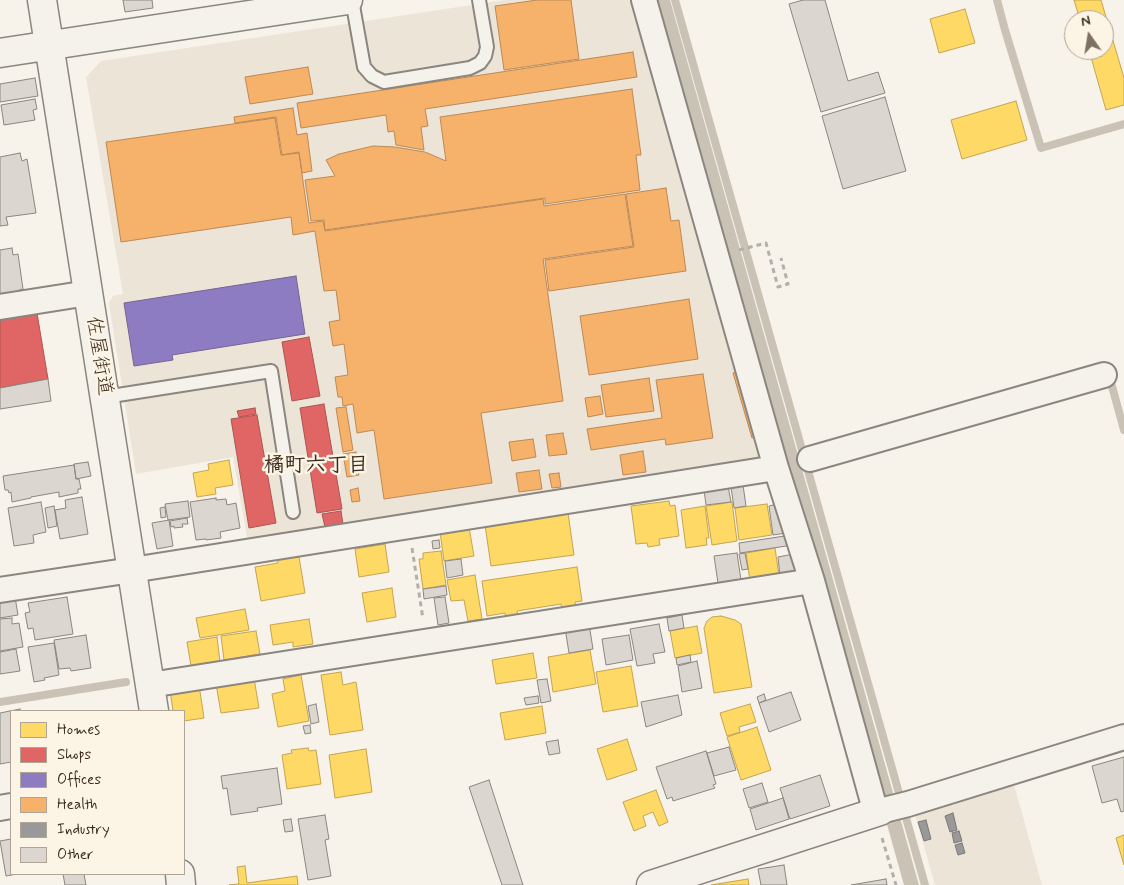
<!DOCTYPE html>
<html>
<head>
<meta charset="utf-8">
<style>
	body { margin:0 }
	#map { position:relative; width:1124px; height:885px; overflow:hidden; background:#f7f3ea; font-family:Mynerve,sans-serif }
	canvas { display:block }
	.legend { position:absolute; left:10px; top:710px; width:175px; height:165px; box-sizing:border-box; background:#fcf5e5; border:1px solid #afa495; margin:0; padding:6px 9px; list-style:none; font-size:15px; color:#3b2a1e }
	.legend li { display:flex; align-items:center; gap:10px; height:25px }
	.legend b { width:25px; border:1px solid #afa495 }
	.north { position:absolute; left:1064px; top:10px; width:50px; height:50px; box-sizing:border-box; background:#fcf5e5; border:1px solid #afa495; border-radius:50%; rotate:347deg; font-size:14px; font-weight:700; line-height:20px; text-align:center; color:#3b2a1e }
	.north::after { content:''; display:block; margin:auto; width:18px; height:22px; background:#7d7065; clip-path:polygon(50% 0,100% 100%,50% 72%,0 100%) }
</style>
</head>
<body>
<div id="map">
<canvas width="1124" height="885"></canvas>
<ul class="legend">
<li><b style="height:14px;background:#ffd966"></b>Homes</li>
<li><b style="height:14px;background:#e06666"></b>Shops</li>
<li><b style="height:14px;background:#8e7cc3"></b>Offices</li>
<li><b style="height:14px;background:#f6b26b"></b>Health</li>
<li><b style="height:14px;background:#999"></b>Industry</li>
<li><b style="height:14px;background:#dbd7d0"></b>Other</li>
</ul>
<div class="north">N</div>
</div>
<script>
const c = document.querySelector('canvas').getContext('2d');
c.lineJoin = 'round';
function fill(path, color) {
  c.fillStyle = color;
  c.fill(path, 'evenodd');
}
function poly(rows) {
  const path = new Path2D();
  for (const r of rows) {
    path.moveTo(r[0], r[1]);
    for (let i = 2; i < r.length; i += 2) path.lineTo(r[i], r[i + 1]);
  }
  return path;
}
function stroke(path, color, width, dash) {
  c.strokeStyle = color;
  c.lineWidth = width;
  c.lineCap = dash ? 'butt' : 'round';
  c.setLineDash(dash || []);
  c.stroke(path);
}
function label(font, color, halo, rows, align = 'center') {
  c.font = font + ' Mynerve,"Klee One",sans-serif';
  c.lineWidth = 5;
  c.setLineDash([]);
  c.textBaseline = 'middle';
  c.strokeStyle = halo;
  c.fillStyle = color;
  for (const [text, x, y, turn = 0] of rows) {
    c.save();
    c.translate(x, y);
    c.rotate((+turn || 0) * Math.PI / 180);
    c.textAlign = isNaN(turn) ? turn : align;
    if (halo) c.strokeText(text, 0, 0);
    c.fillText(text, 0, 0);
    c.restore();
  }
}
fill(poly([
	[505,0,636,0,764,447,757,463,248,543,233,457,136,474,109,303,113,296,123,294,86,77,101,61],
	[1013,781,1042,885,935,885,914,811]
]), '#ebe4d7');
fill(poly([
	[656,0,670,0,919,885,904,885]
]), '#cac2b5');
const homes = poly([
	[1074,0,1101,0,1124,78,1124,105,1106,110,1089,50,1104,50,1104,20,1080,20,1074,0],
	[965,9,975,43,939,53,930,19,965,9],
	[1016,101,1027,140,962,159,951,120,1016,101],
	[229,460,233,485,215,488,216,494,197,497,193,473,209,470,208,464,229,460],
	[669,501,670,506,675,505,679,536,659,539,660,545,648,547,647,543,636,544,631,506,669,501],
	[732,502,737,541,712,545,706,506,732,502],
	[767,504,772,535,739,540,735,508,767,504],
	[705,506,709,538,706,538,707,545,686,548,681,510,705,506],
	[568,513,574,555,491,566,485,525,568,513],
	[469,527,474,556,444,561,440,532,469,527],
	[385,544,389,572,359,577,355,549,385,544],
	[775,548,779,576,750,581,746,553,775,548],
	[298,551,305,593,261,601,255,567,278,563,277,554,298,551],
	[441,551,446,585,423,589,419,559,423,559,423,553,441,551],
	[577,567,582,601,575,602,576,608,562,610,561,604,517,611,518,617,506,619,505,613,487,616,482,581,577,567],
	[475,575,482,619,468,621,464,600,451,601,447,580,475,575],
	[392,588,396,617,367,622,362,593,392,588],
	[245,609,249,630,200,638,196,618,245,609],
	[721,616,735,620,741,624,752,687,714,693,704,628,707,621,712,617,721,616],
	[309,619,313,644,293,647,293,642,273,645,270,625,309,619],
	[697,626,702,653,675,658,670,631,697,626],
	[256,631,260,654,224,660,221,636,256,631],
	[217,637,220,662,191,666,187,642,217,637],
	[590,650,596,684,553,692,548,657,590,650],
	[533,653,537,678,496,684,492,660,533,653],
	[631,666,638,706,603,712,596,672,631,666],
	[341,672,343,685,356,682,363,730,330,735,321,675,341,672],
	[301,675,309,721,278,727,272,694,285,691,283,679,301,675],
	[254,678,259,708,221,713,216,684,254,678],
	[199,685,204,718,184,721,184,711,173,711,170,690,199,685],
	[750,704,756,722,739,727,740,732,727,736,720,713,750,704],
	[542,706,546,733,505,740,500,713,542,706],
	[757,727,771,770,741,780,727,737,757,727],
	[627,739,637,770,607,780,597,749,627,739],
	[308,748,309,751,316,750,321,784,287,789,282,755,292,753,291,750,308,748],
	[366,749,372,792,335,798,329,755,366,749],
	[656,790,668,822,659,826,653,812,643,816,646,826,634,831,623,802,656,790],
	[1124,835,1124,865,1116,838,1124,835],
	[245,866,247,883,297,876,298,885,229,885,239,884,237,867,245,866],
	[748,879,749,885,711,885,748,879]
]);
fill(homes, '#ffd966');
stroke(homes, '#c4a450', 1);
const shops = poly([
	[37,313,48,379,0,388,0,319,37,313],
	[309,337,320,396,292,401,282,342,309,337],
	[324,404,342,509,317,513,300,408,324,404],
	[255,408,256,414,239,417,237,411,255,408],
	[257,415,276,523,249,528,231,419,257,415],
	[341,511,343,524,325,527,322,514,341,511]
]);
fill(shops, '#e06666');
stroke(shops, '#ae5450', 1);
const offices = poly([
	[296,276,305,334,172,355,173,360,134,366,124,303,296,276]
]);
fill(offices, '#8e7cc3');
stroke(offices, '#756392', 1);
const health = poly([
	[537,0,571,0,579,59,504,70,495,6,537,0],
	[633,52,637,77,425,109,428,126,421,127,424,150,396,145,394,131,388,132,386,115,301,128,297,103,633,52],
	[308,67,313,94,250,104,245,77,308,67],
	[632,89,641,155,636,155,640,190,545,204,545,198,325,230,324,220,311,221,305,180,335,176,326,160,339,154,373,146,395,147,425,152,446,161,440,117,632,89],
	[293,108,297,135,307,133,312,171,302,173,299,152,282,155,276,117,235,123,234,117,293,108],
	[275,118,281,155,299,153,309,223,323,221,325,231,543,199,544,206,625,194,633,246,543,259,563,401,481,413,492,483,384,499,374,430,357,433,353,404,343,406,342,397,338,397,335,377,348,375,344,344,333,346,329,322,340,320,336,290,324,291,315,231,293,235,291,217,121,242,106,142,275,118],
	[666,188,671,221,679,220,686,271,549,291,545,260,634,247,626,194,666,188],
	[689,299,698,359,589,375,580,316,689,299],
	[740,371,759,436,752,438,733,373,740,371],
	[703,374,713,438,666,445,665,439,591,450,587,429,662,418,656,380,703,374],
	[649,378,654,411,606,417,601,385,649,378],
	[600,396,603,414,588,417,585,398,600,396],
	[346,407,353,450,343,452,336,408,346,407],
	[563,433,567,454,549,456,546,435,563,433],
	[533,439,536,457,512,461,509,442,533,439],
	[643,451,646,472,623,475,620,455,643,451],
	[356,452,359,475,347,477,343,454,356,452],
	[539,470,542,489,519,492,516,473,539,470],
	[559,473,561,487,552,488,549,474,559,473],
	[358,488,360,501,352,502,350,490,358,488]
]);
fill(health, '#f6b26b');
stroke(health, '#be8954', 1);
const industry = poly([
	[953,813,957,830,950,832,945,816,953,813],
	[926,820,931,839,924,841,918,822,926,820],
	[959,831,962,841,954,843,952,833,959,831],
	[962,843,965,853,958,855,955,845,962,843]
]);
fill(industry, '#999');
stroke(industry, '#7d7874', 1);
stroke(poly([
	[675,0,925,885],
	[997,0,1005,30,1041,148,1124,124],
	[1110,379,1124,430],
	[0,702,126,682]
]), '#cac2b5', 8);
const building = poly([
	[123,0,152,0,153,8,125,12,123,0],
	[803,0,825,0,848,81,878,72,885,93,821,112,789,4,803,0],
	[35,78,38,96,0,102,0,84,35,78],
	[885,97,906,171,843,189,822,116,885,97],
	[35,99,37,109,33,110,35,120,4,125,1,105,35,99],
	[20,153,22,161,27,159,36,213,6,217,8,225,0,226,0,157,20,153],
	[12,248,13,255,18,254,23,289,19,290,20,294,0,298,0,250,12,248],
	[48,379,51,401,0,409,0,388,48,379],
	[88,462,91,476,76,479,74,464,88,462],
	[74,465,76,479,79,479,81,489,78,489,78,493,59,497,59,492,31,497,31,498,12,502,11,492,9,493,8,490,5,490,3,476,74,465],
	[743,485,746,506,734,508,731,487,743,485],
	[728,486,731,502,706,505,704,490,728,486],
	[82,497,88,534,60,539,55,510,66,508,65,500,82,497],
	[216,498,216,500,226,499,227,505,236,503,240,528,220,532,221,538,206,540,206,539,196,540,190,502,216,498],
	[188,501,190,517,168,520,165,504,188,501],
	[41,502,46,532,33,535,34,543,14,546,8,508,41,502],
	[782,503,786,533,773,535,769,506,782,503],
	[54,506,57,526,48,528,45,508,54,506],
	[165,507,166,517,161,518,160,508,165,507],
	[187,518,188,524,182,524,183,527,174,528,174,526,171,527,170,521,187,518],
	[169,520,173,546,157,549,152,523,169,520],
	[791,535,793,545,740,553,739,543,791,535],
	[439,540,440,548,433,549,432,541,439,540],
	[737,553,741,580,718,583,714,556,737,553],
	[745,553,748,569,742,570,739,554,745,553],
	[794,554,797,574,780,576,778,557,794,554],
	[461,559,463,575,447,578,445,561,461,559],
	[446,586,447,595,424,599,423,589,446,586],
	[15,597,18,615,0,618,0,599,15,597],
	[67,597,73,634,35,640,33,628,28,629,25,613,30,612,28,603,67,597],
	[445,597,449,623,438,625,434,598,445,597],
	[682,615,684,628,669,631,667,618,682,615],
	[12,618,12,624,19,623,23,647,0,651,0,619,12,618],
	[589,624,593,649,569,653,565,628,589,624],
	[659,624,665,652,653,654,655,663,637,666,630,629,659,624],
	[86,635,91,668,71,671,70,668,59,669,54,640,86,635],
	[629,635,633,660,606,665,602,639,629,635],
	[54,643,59,675,44,678,45,680,34,682,28,647,54,643],
	[16,649,20,671,0,674,0,652,16,649],
	[690,655,691,662,677,665,676,658,690,655],
	[697,661,702,688,682,692,678,666,697,661],
	[547,679,551,701,541,703,537,680,547,679],
	[791,692,801,720,769,732,759,703,791,692],
	[764,694,766,700,759,703,757,697,764,694],
	[678,695,682,715,646,727,641,702,678,695],
	[538,696,539,703,526,705,524,698,538,696],
	[316,704,319,722,311,724,308,706,316,704],
	[20,709,21,711,11,711,11,762,0,764,0,713,20,709],
	[310,725,311,733,305,734,303,726,310,725],
	[558,740,560,753,549,755,546,742,558,740],
	[729,747,736,770,714,776,707,753,729,747],
	[706,751,716,784,713,785,715,788,673,801,672,797,667,799,656,767,706,751],
	[1124,757,1124,811,1121,812,1117,799,1102,803,1092,766,1124,757],
	[277,768,282,804,257,808,258,811,231,815,227,788,223,789,221,776,277,768],
	[820,775,830,806,790,819,780,788,820,775],
	[489,780,523,885,502,885,469,787,489,780],
	[762,783,768,802,749,808,743,789,762,783],
	[783,798,789,819,756,830,750,809,783,798],
	[325,815,329,839,325,840,331,876,308,880,298,819,325,815],
	[291,819,293,831,285,832,283,820,291,819],
	[11,839,11,874,17,874,6,876,0,841,11,839],
	[784,865,787,885,761,885,758,869,784,865],
	[63,874,84,874,86,885,65,885,63,874],
	[886,879,887,885,851,885,886,879]
]);
fill(building, '#dbd7d0');
stroke(building, '#8b867f', 1);
const service = poly([
	[352,0,364,67,372,76,384,82,470,68,480,63,485,56,487,47,479,0],
	[105,397,271,371,293,512]
]);
const minor = poly([
	[644,0,776,468,812,581,876,813],
	[0,307,88,293],
	[810,459,1104,375],
	[0,590,132,570,776,468],
	[150,685,812,581],
	[0,808,11,806],
	[880,811,908,804,1124,737]
]);
const tertiary = poly([
	[42,0,154,711],
	[0,53,348,0],
	[180,874,181,885],
	[651,885,880,811]
]);
stroke(service, '#8b867f', 16);
stroke(minor, '#8b867f', 28);
stroke(tertiary, '#8b867f', 31);
stroke(poly([
	[739,250,766,243,778,287,788,284,781,258],
	[412,548,423,619],
	[882,838,896,885]
]), '#b3afa9', 3, [5, 4]);
stroke(service, '#f5f2ec', 12);
stroke(minor, '#f5f2ec', 24);
stroke(tertiary, '#f5f2ec', 28);
label('20px', '#3b2a1e', '#fcf5e5', [
	["佐屋街道",98,356,81]
]);
label('bold 21px', '#3b2a1e', '#fcf5e5', [
	["橘町六丁目",316,467]
]);
</script>
</body>
</html>
